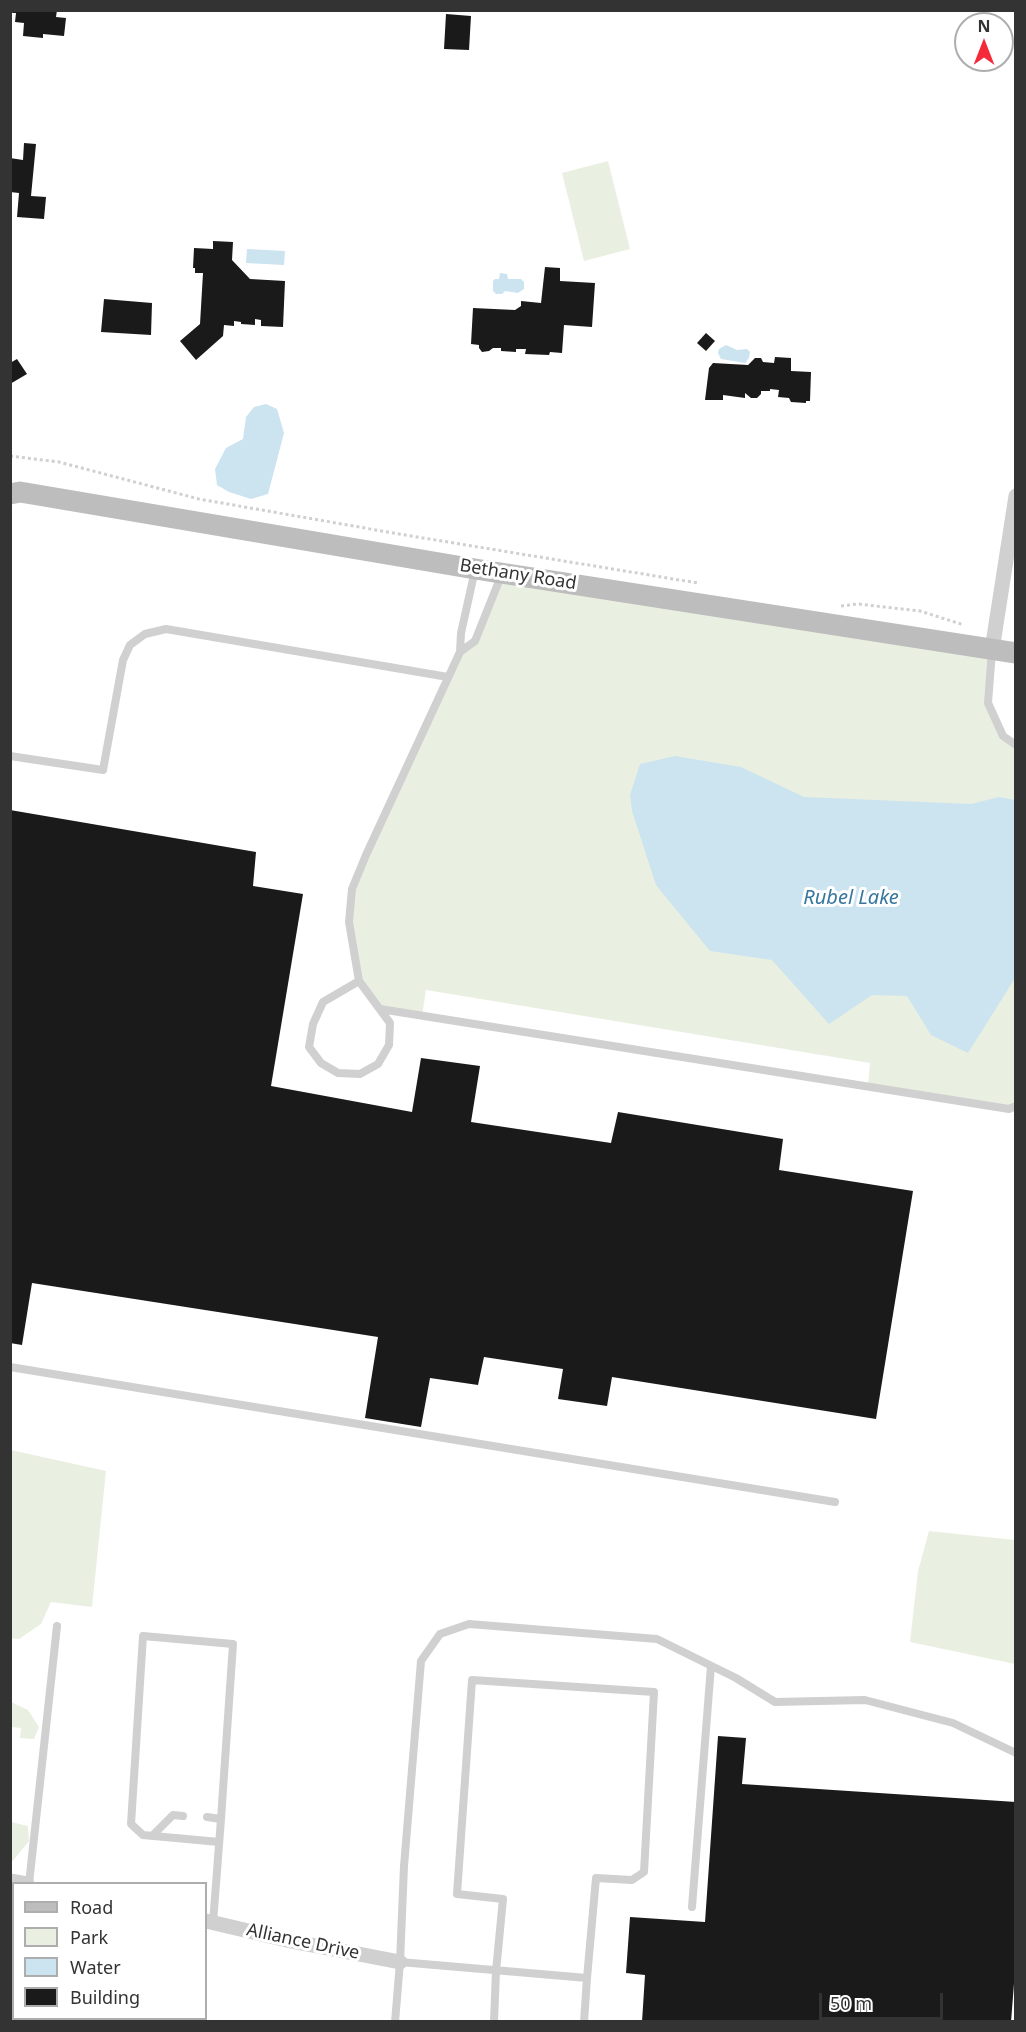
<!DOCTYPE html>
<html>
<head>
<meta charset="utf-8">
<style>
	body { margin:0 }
	#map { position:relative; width:1026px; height:2032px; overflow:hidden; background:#fff; font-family:"Noto Sans",sans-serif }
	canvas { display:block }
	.frame { position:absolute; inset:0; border:12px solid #333; pointer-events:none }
	.legend { position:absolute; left:12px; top:1882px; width:195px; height:138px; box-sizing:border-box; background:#fff; border:2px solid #adadad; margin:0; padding:8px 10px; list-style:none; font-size:18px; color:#333 }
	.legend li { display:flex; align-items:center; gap:12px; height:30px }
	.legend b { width:30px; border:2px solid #adadad }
	.north { position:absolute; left:954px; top:12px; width:60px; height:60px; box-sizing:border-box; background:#fff; border:2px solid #adadad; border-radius:50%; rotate:0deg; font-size:16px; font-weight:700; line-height:24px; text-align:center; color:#333 }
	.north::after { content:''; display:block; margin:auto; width:21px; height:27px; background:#f42a3b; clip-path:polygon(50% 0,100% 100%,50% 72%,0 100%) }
	.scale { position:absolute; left:819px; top:1993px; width:124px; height:27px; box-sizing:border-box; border:3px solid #333; border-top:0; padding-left:8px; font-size:18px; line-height:21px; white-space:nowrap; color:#333; -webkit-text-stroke:4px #fff; paint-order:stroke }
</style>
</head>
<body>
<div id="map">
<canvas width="1026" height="2032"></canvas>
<div class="frame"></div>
<ul class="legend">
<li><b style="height:8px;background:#bdbdbd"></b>Road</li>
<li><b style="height:16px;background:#e9f0e1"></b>Park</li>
<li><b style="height:16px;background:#cce3f0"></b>Water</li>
<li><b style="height:16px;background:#1a1a1a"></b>Building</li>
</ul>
<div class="north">N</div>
<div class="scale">50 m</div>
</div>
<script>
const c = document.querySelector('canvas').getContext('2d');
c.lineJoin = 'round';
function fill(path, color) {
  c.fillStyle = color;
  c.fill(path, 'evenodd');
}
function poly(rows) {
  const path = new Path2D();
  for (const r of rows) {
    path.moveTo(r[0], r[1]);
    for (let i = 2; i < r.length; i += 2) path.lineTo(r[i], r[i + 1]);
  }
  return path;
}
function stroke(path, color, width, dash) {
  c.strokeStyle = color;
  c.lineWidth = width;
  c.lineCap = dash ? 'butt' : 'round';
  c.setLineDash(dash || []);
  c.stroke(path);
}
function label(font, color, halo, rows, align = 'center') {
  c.font = font + ' "Noto Sans",sans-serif';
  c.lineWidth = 6;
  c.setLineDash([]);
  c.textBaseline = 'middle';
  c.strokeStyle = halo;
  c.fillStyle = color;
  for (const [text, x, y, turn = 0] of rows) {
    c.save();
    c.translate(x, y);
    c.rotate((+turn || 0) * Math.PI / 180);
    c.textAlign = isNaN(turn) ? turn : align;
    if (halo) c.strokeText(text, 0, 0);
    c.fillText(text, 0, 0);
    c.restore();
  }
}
fill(poly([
	[608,161,630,249,584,261,562,173],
	[502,573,992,650,988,703,1003,736,1015,745,1015,1106,868,1086,870,1063,426,990,422,1016,380,1009,359,981,349,922,352,889,460,652,475,641],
	[11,1450,106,1471,92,1607,51,1602,41,1624,19,1639,10,1638],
	[929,1531,1015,1540,1015,1664,910,1642,918,1571],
	[11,1702,28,1710,39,1727,34,1739,20,1738,21,1728,11,1727],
	[11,1822,28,1826,29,1841,11,1863],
	[10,1881,14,1884,14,2018,50,2019,49,2021,11,2021]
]), '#e9f0e1');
fill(poly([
	[247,249,285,251,284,265,246,263],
	[500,273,507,274,508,279,521,279,524,282,524,289,518,293,505,291,502,294,496,294,493,291,493,281,495,279,499,279],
	[726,345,737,350,747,349,750,352,749,358,745,363,721,359,718,353,719,349],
	[266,404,277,409,284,433,268,494,251,499,229,492,217,485,215,469,226,448,243,439,246,417,254,407],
	[675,756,741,767,804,797,971,804,999,797,1015,800,1015,978,968,1053,931,1035,907,996,872,995,829,1024,772,960,710,951,656,885,632,811,630,795,640,764]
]), '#cce3f0');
fill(poly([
	[13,10,57,10,56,17,66,18,64,36,43,34,43,38,23,36,24,23,15,22,16,13,12,13],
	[446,14,471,16,469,50,444,49],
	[24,143,36,144,31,196,46,197,44,219,17,217,19,193,10,192,10,158,23,160],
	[213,241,233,242,232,260,250,279,285,281,283,327,261,326,261,320,255,319,255,325,241,324,241,322,234,321,234,326,224,325,223,336,196,360,180,341,200,324,203,273,195,273,195,268,193,268,194,248,213,249],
	[545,267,560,268,560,281,595,283,592,327,564,325,562,353,550,352,549,355,525,354,526,349,516,349,516,352,501,351,501,348,493,348,489,351,482,352,479,348,479,345,471,344,473,308,515,310,521,306,521,301,541,303],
	[104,299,152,303,151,335,101,332],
	[706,333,715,341,706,351,697,343],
	[775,357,791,358,791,371,811,372,810,401,806,401,806,403,791,402,789,398,778,397,779,390,770,389,770,391,761,391,761,394,757,398,751,398,745,393,745,398,723,395,723,400,705,400,709,368,713,363,748,365,755,358,761,358,763,362,774,363],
	[17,359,27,374,10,384,10,363],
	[10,810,256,852,253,886,303,894,271,1086,412,1112,421,1058,480,1066,471,1122,611,1143,618,1112,783,1139,779,1170,913,1191,876,1419,612,1377,607,1406,558,1399,563,1369,484,1357,478,1385,430,1378,421,1427,365,1418,378,1337,32,1283,22,1345,10,1343],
	[718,1736,746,1738,742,1784,1016,1802,1016,1958,1011,2022,642,2022,645,1975,626,1973,630,1917,705,1922]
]), '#1a1a1a');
stroke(poly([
	[10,456,59,462,199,499,399,534,698,583],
	[841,606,858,604,920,611,964,625]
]), '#d0d0d0', 3, [3, 3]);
stroke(poly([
	[992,651,988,703,1003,736,1016,745],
	[460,652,475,641,501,576],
	[10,756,103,770,123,660,130,645,145,634,166,629,448,677],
	[359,981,390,1023,389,1045,378,1064,360,1074,338,1073,321,1063,309,1047,313,1024,323,1002,359,981,349,922,352,889,366,855,460,652,461,633,475,570],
	[380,1009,1009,1109,1016,1106],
	[10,1367,835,1502],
	[207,1817,221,1819],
	[152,1836,173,1815,183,1816],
	[29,1884,57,1626],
	[692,1907,711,1666],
	[213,1923,221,1819,233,1644,143,1636,131,1824,143,1835,219,1842],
	[400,1962,587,1978,584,2022],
	[10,1996,14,1979],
	[395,2022,400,1962,404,1866,421,1661,440,1634,469,1624,657,1639,736,1678,775,1702,865,1700,953,1723,1016,1753],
	[494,2022,496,1971,503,1899,457,1894,472,1680,654,1692,644,1872,632,1880,596,1878,587,1978]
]), '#d0d0d0', 8);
stroke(poly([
	[992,650,1016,496],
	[10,1881,27,1884],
	[206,1921,291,1941,400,1962]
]), '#d0d0d0', 15);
stroke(poly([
	[10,494,20,492,475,569,1016,653]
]), '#bdbdbd', 21);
label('18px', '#333', '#fff', [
	["Bethany Road",518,575,9],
	["Alliance Drive",303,1942,12]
]);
label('italic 20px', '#37779e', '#fff', [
	["Rubel Lake",851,898]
]);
</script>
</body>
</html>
